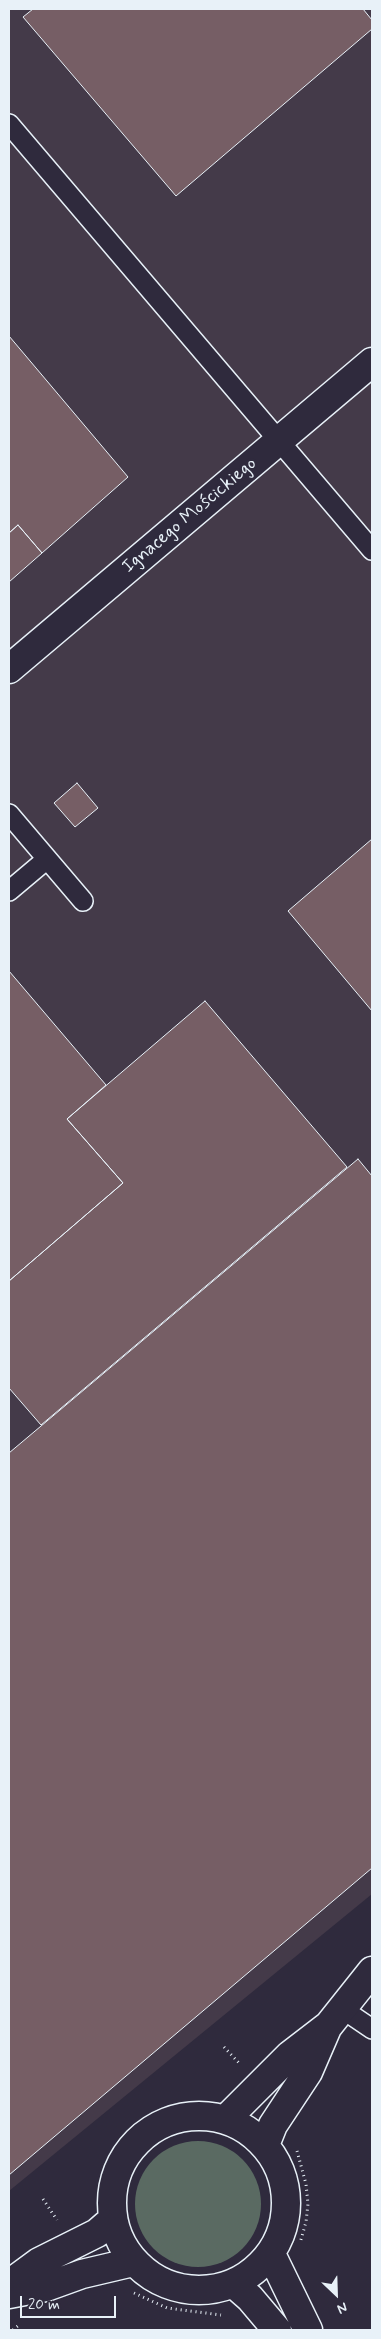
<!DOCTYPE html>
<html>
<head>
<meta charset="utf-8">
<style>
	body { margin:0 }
	#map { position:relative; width:381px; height:2339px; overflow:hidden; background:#2f2a3d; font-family:Mynerve,sans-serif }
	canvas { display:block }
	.frame { position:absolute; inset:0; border:10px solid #e8f1f8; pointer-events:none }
	.north { position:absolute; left:311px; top:2269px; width:50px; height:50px; -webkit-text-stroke:4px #2f2a3d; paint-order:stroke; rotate:156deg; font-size:14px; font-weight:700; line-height:20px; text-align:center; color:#e8f1f8 }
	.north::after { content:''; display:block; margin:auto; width:18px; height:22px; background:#e8f1f8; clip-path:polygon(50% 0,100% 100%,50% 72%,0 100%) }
	.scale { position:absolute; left:20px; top:2296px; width:96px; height:22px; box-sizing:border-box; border:2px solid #e8f1f8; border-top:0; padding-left:6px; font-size:15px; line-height:18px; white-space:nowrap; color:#e8f1f8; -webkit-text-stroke:4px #2f2a3d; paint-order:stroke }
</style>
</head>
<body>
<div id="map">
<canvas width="381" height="2339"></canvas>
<div class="frame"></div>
<div class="north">N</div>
<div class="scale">20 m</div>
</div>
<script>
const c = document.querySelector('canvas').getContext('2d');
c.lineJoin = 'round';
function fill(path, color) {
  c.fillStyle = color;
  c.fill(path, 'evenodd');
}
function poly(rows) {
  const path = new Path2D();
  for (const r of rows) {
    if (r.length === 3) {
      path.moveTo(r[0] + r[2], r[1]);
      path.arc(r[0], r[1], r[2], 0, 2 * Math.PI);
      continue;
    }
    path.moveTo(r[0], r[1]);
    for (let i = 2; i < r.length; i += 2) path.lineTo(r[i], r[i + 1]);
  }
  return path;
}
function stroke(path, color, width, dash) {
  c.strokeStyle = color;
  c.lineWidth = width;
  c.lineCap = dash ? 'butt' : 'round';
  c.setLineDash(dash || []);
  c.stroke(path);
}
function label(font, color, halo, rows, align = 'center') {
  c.font = font + ' Mynerve,sans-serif';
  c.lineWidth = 5;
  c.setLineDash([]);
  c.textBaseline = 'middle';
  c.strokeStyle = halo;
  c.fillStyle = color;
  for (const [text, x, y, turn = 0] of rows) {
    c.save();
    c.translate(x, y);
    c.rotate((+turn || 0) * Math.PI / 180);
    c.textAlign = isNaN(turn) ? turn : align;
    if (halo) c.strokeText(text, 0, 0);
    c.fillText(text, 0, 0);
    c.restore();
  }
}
fill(poly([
	[9,9,372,9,372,1894,9,2191]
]), '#443a49');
fill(poly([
	[198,2204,63]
]), '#5a6a62');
const building = poly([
	[33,9,363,9,372,20,372,29,176,196,23,17,33,9],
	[9,336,128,477,42,553,18,525,9,533,9,336],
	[18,525,42,553,9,582,9,533,18,525],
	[77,783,98,808,75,827,54,803,77,783],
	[372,839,372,1011,288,911,372,839],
	[9,971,106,1085,67,1119,123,1183,9,1281,9,971],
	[205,1001,347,1167,41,1425,9,1388,9,1281,123,1183,67,1119,205,1001],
	[358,1159,372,1176,372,1868,9,2175,9,1453,358,1159]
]);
fill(building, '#765e65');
stroke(building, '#e8f1f8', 1);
const lane = poly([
	[9,124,372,550],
	[9,814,83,901],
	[9,891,47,859],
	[341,2008,372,2029]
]);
const street = poly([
	[9,669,372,362]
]);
const secondary = poly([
	[199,2203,87],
	[226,2119,290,2055,329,2025,372,1971],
	[265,2145,273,2125,308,2072,327,2028],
	[271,2254,308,2330],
	[9,2284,39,2262,97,2233,112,2220],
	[234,2284,250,2298,277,2330],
	[9,2294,46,2287,82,2274,133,2262]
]);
stroke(lane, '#e8f1f8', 22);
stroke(street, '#e8f1f8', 31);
stroke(secondary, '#e8f1f8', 31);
stroke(poly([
	[224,2047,239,2063],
	[297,2151,306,2184,308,2204,306,2222,300,2243],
	[43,2199,57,2220],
	[134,2293,167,2308,221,2315],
	[13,2330,20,2324]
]), '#e8f1f8', 3, [1, 4]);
stroke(lane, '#2f2a3d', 19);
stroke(street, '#2f2a3d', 28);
stroke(secondary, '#2f2a3d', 28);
label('19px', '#e8f1f8', '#2f2a3d', [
	["Ignacego Mościckiego",190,516,-40]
]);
</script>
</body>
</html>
